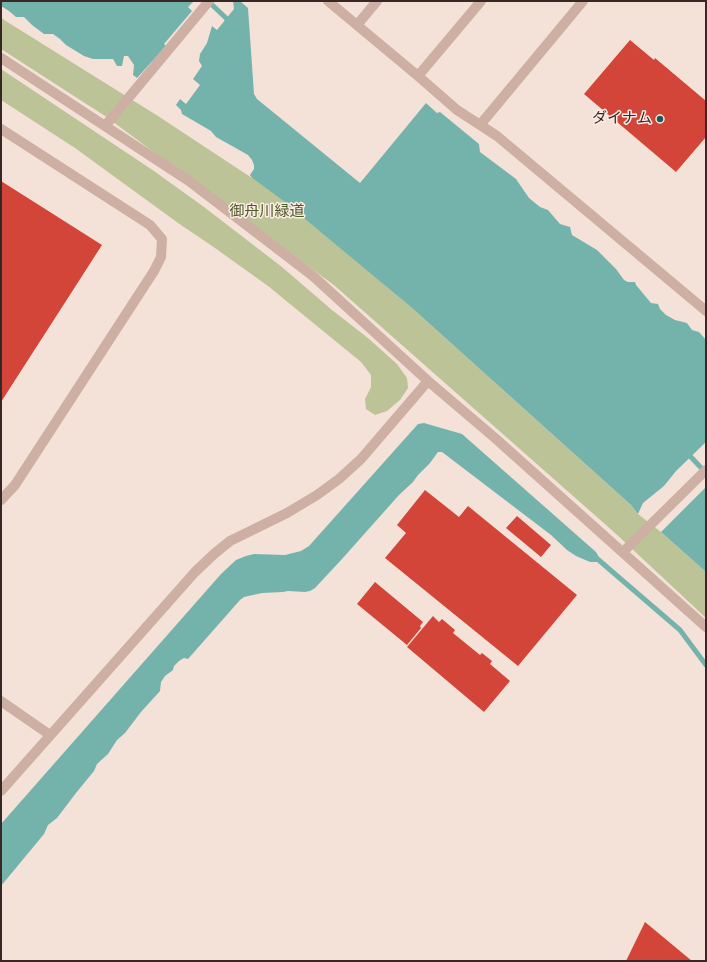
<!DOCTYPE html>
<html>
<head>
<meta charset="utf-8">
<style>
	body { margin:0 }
	#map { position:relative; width:707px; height:962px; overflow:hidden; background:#f4e2d8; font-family:"Space Grotesk",sans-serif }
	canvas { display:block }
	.frame { position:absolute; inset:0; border:2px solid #372826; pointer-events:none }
</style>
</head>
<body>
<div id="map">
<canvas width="707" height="962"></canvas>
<div class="frame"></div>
</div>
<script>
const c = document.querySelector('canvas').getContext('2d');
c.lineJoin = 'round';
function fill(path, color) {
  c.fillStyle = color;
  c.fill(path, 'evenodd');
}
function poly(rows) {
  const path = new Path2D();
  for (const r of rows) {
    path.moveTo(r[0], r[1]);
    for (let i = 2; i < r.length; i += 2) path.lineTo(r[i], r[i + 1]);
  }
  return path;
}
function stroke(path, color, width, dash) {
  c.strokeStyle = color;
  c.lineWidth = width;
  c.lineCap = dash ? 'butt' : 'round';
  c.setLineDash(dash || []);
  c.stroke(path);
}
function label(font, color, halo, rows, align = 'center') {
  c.font = font + ' "Space Grotesk","Noto Sans JP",sans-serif';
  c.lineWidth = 3;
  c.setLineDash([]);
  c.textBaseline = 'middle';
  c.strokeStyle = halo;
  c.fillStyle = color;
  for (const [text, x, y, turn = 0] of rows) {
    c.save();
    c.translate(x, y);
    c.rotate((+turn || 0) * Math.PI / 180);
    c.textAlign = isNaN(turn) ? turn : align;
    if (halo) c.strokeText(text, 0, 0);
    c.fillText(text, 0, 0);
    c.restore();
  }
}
fill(poly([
	[1,18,158,116,252,178,281,198,412,308,631,505,638,514,661,532,706,572,706,618,615,533,335,286,105,116,1,49],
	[1,69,154,171,204,207,282,267,332,310,368,338,397,364,407,378,408,388,400,400,387,411,375,415,366,409,365,399,371,387,371,375,361,362,268,286,215,248,178,223,75,148,1,100]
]), '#bcc497');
fill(poly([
	[1,1,194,1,188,7,192,11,164,44,166,46,137,78,133,75,134,65,128,56,124,56,122,66,117,66,113,59,93,59,84,56,66,45,60,39,53,34,44,34,32,25,24,17,16,17,9,11,1,6],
	[233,1,240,1,248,8,254,94,257,99,360,183,426,103,437,113,440,112,479,144,480,152,516,179,529,198,540,207,548,210,560,224,570,227,572,235,597,250,616,269,624,280,628,282,635,282,636,285,651,303,658,304,660,309,666,315,675,320,687,323,692,330,699,332,706,340,706,442,676,471,664,486,643,503,638,514,631,505,412,308,281,199,252,178,250,175,254,169,254,165,252,160,248,155,216,137,211,131,182,114,181,110,176,105,180,99,186,104,200,85,193,79,202,66,199,61,200,54,207,43,212,26,217,30,234,9],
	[424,423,462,434,596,552,600,559,597,562,590,562,576,556,567,550,551,535,442,452,438,452,430,463,418,475,413,482,399,495,342,559,315,588,310,591,305,592,288,591,283,592,262,593,244,597,240,600,188,659,184,658,179,661,174,666,173,670,165,676,161,682,160,691,141,712,125,733,117,740,108,754,97,764,94,771,76,793,57,818,48,825,44,834,1,886,1,824,221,574,236,560,246,556,254,554,285,555,301,551,309,546,418,424],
	[706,487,706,572,661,532]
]), '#74b3ac');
stroke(poly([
	[208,1,227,19,227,25],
	[685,452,690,456,705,472],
	[594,556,680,630,706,665]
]), '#74b3ac', 5);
fill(poly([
	[630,40,654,60,655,58,706,101,706,137,676,172,584,94],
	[1,181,102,245,1,402],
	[425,490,459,517,468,506,577,595,518,666,385,558,406,533,397,525],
	[517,516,551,545,541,557,506,528],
	[375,582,423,622,420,626,421,628,407,645,357,604],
	[433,616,439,622,442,619,455,630,453,633,480,655,482,653,492,661,490,664,510,681,484,712,407,647],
	[645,922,692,961,626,961]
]), '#d24538');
stroke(poly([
	[328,1,418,76,457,110,497,136,706,311],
	[357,25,377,1],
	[1,58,189,181,313,276,428,381,495,438,706,627],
	[418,76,481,1],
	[480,125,583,1],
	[105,126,209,1],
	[1,129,150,225,162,239,161,257,154,271,15,485,1,500],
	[623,552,706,470],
	[1,701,50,735],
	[1,791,195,572,214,554,230,541,287,513,317,495,339,479,361,459,428,381]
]), '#cdafa3', 10);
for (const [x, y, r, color] of [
	[660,119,4,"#175c56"]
]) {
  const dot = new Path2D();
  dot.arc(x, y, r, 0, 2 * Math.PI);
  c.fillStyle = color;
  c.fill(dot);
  stroke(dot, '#fbede5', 1.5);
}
label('15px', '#372826', '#fbede5', [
	["ダイナム",652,119]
], 'right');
label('15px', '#4e5827', '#fbede5', [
	["御舟川緑道",267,212]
]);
</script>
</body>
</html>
